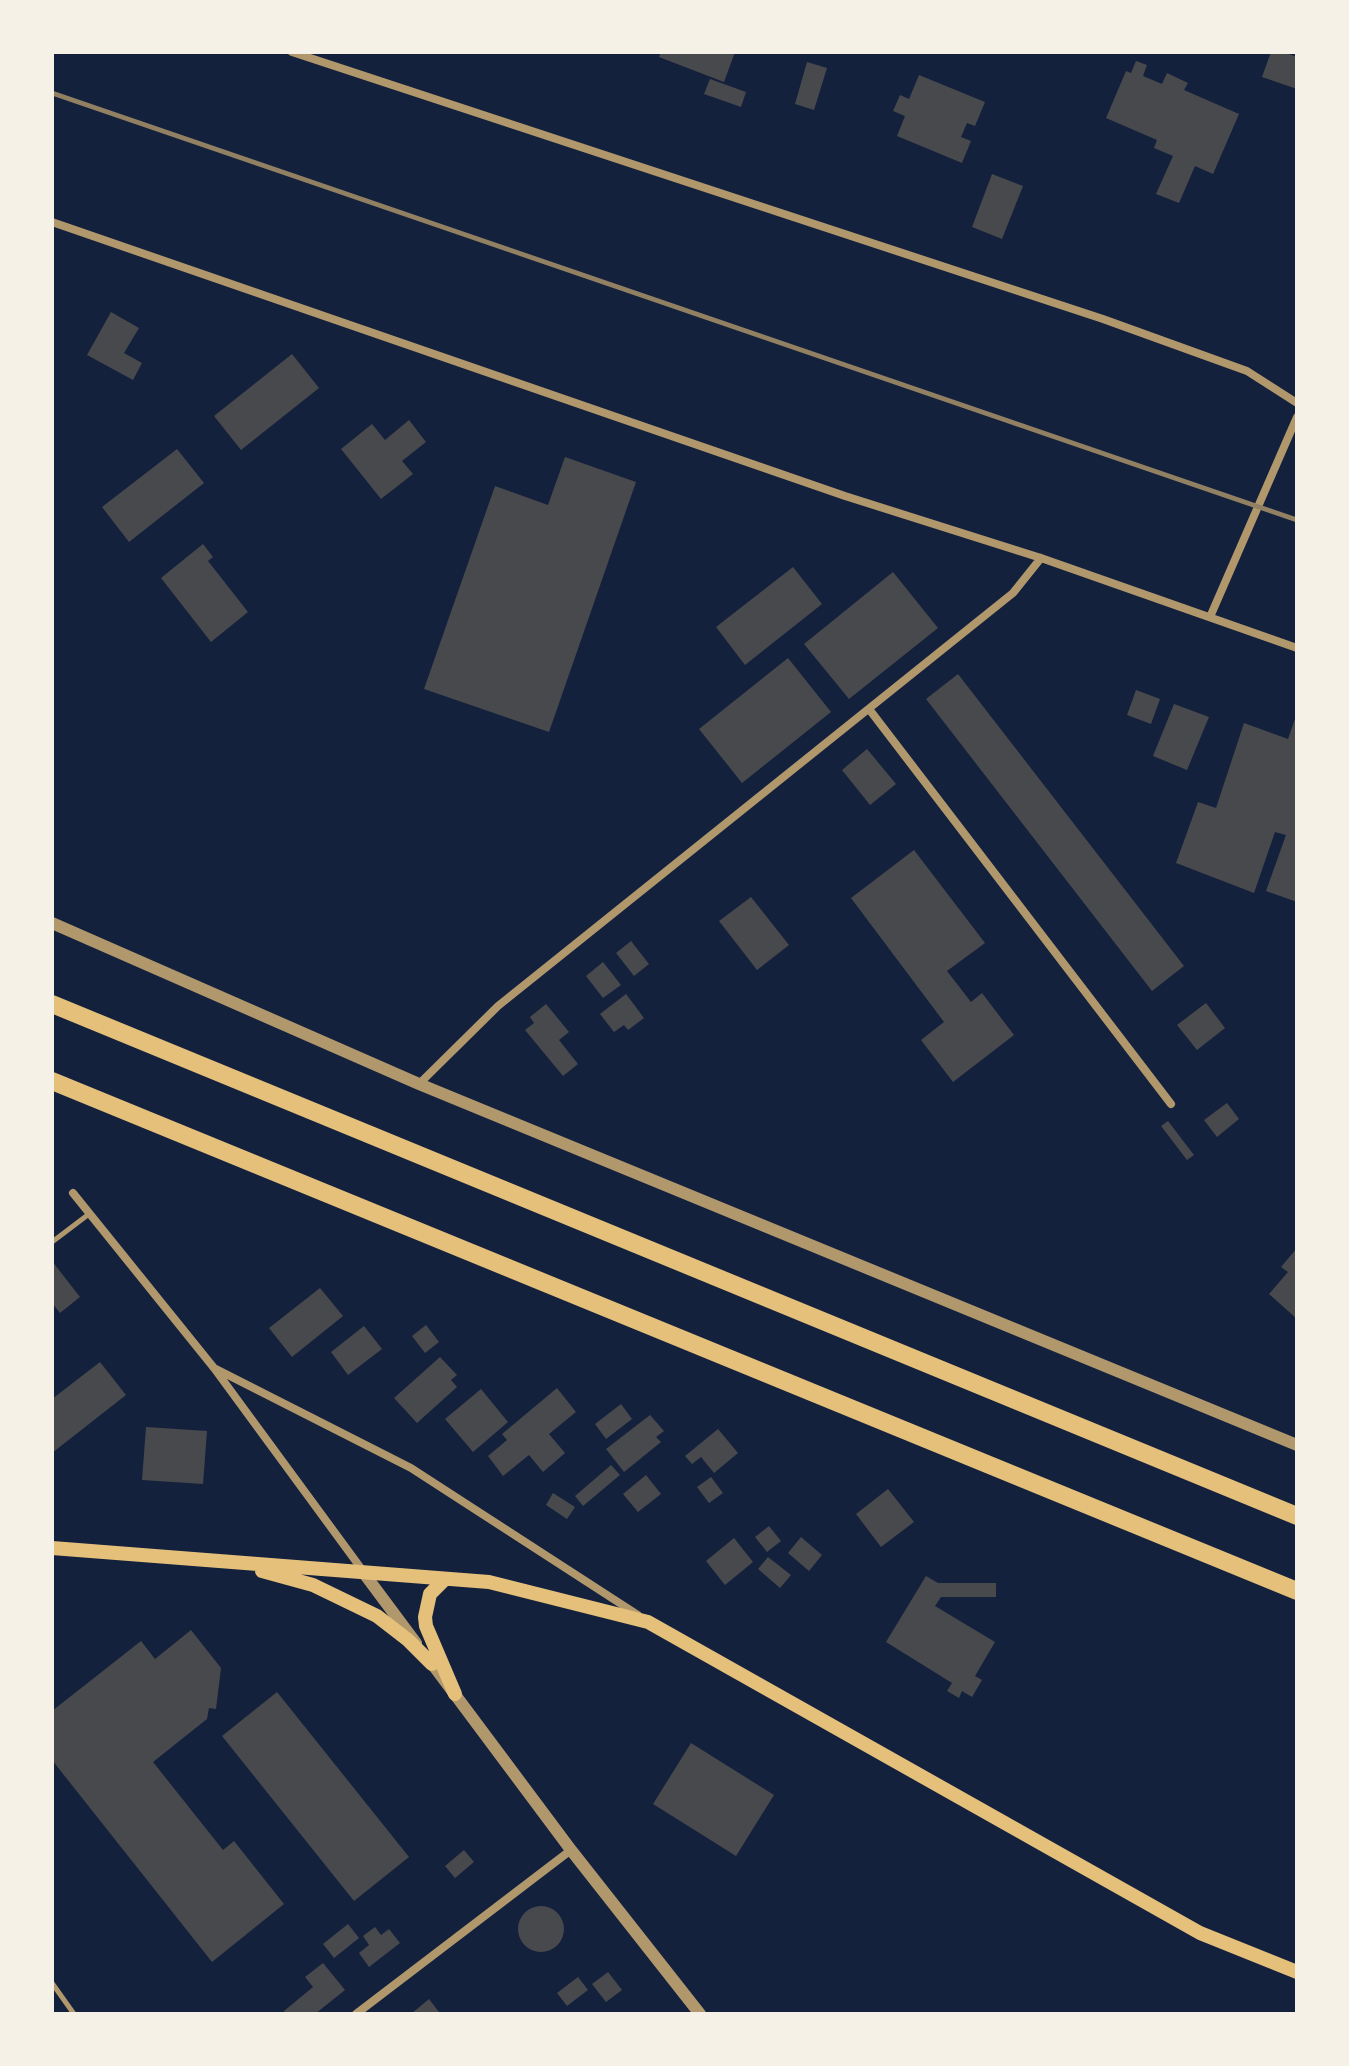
<!DOCTYPE html>
<html>
<head>
<meta charset="utf-8">
<style>
	body { margin:0 }
	#map { position:relative; width:1349px; height:2066px; overflow:hidden; background:#14213d; font-family:"Asap Condensed",sans-serif }
	canvas { display:block }
	.frame { position:absolute; inset:0; border:54px solid #f6f1e7; pointer-events:none }
</style>
</head>
<body>
<div id="map">
<canvas width="1349" height="2066"></canvas>
<div class="frame"></div>
</div>
<script>
const c = document.querySelector('canvas').getContext('2d');
c.lineJoin = 'round';
function fill(path, color) {
  c.fillStyle = color;
  c.fill(path, 'evenodd');
}
function poly(rows) {
  const path = new Path2D();
  for (const r of rows) {
    if (r.length === 3) {
      path.moveTo(r[0] + r[2], r[1]);
      path.arc(r[0], r[1], r[2], 0, 2 * Math.PI);
      continue;
    }
    path.moveTo(r[0], r[1]);
    for (let i = 2; i < r.length; i += 2) path.lineTo(r[i], r[i + 1]);
  }
  return path;
}
function stroke(path, color, width, dash) {
  c.strokeStyle = color;
  c.lineWidth = width;
  c.lineCap = dash ? 'butt' : 'round';
  c.setLineDash(dash || []);
  c.stroke(path);
}
fill(poly([
	[661,52,735,52,724,82,659,57],
	[1271,52,1283,52,1297,57,1297,89,1262,77],
	[1136,61,1147,65,1143,76,1162,84,1167,73,1188,83,1184,90,1239,114,1213,174,1195,166,1179,203,1156,194,1173,156,1154,148,1157,140,1106,118,1126,71,1131,73],
	[807,62,827,68,814,110,795,104],
	[919,75,985,102,975,126,967,123,961,137,971,141,962,163,897,136,905,116,893,111,900,95,909,99],
	[710,79,746,92,741,107,704,94],
	[992,174,1023,186,1002,239,972,227],
	[111,312,139,328,124,353,142,363,133,380,87,355],
	[292,354,319,388,241,450,214,416],
	[409,420,426,442,402,461,413,474,381,499,341,449,372,424,385,440],
	[177,449,204,483,129,542,102,507],
	[565,457,636,482,549,732,424,689,495,486,548,505],
	[203,544,213,557,208,561,248,612,211,642,161,578],
	[793,567,822,604,745,665,716,627],
	[893,572,938,628,849,699,804,644],
	[788,658,831,712,742,783,699,729],
	[958,674,1184,966,1152,991,926,699],
	[1136,690,1160,699,1151,724,1127,715],
	[1174,704,1209,717,1187,770,1153,756],
	[1297,713,1297,902,1266,891,1286,835,1275,832,1254,893,1176,863,1198,802,1216,808,1244,723,1288,739],
	[867,749,896,784,870,805,842,770],
	[914,850,985,943,947,971,971,1002,982,993,1014,1035,953,1082,921,1040,944,1022,851,898],
	[751,897,789,945,757,970,719,921],
	[631,941,649,964,634,976,616,953],
	[603,962,621,985,603,998,586,976],
	[626,994,644,1018,628,1030,624,1025,614,1032,600,1014],
	[1206,1003,1225,1028,1197,1050,1177,1025],
	[546,1004,569,1032,559,1040,578,1064,563,1076,525,1030,534,1023,530,1017],
	[1227,1103,1239,1119,1217,1137,1204,1120],
	[1168,1121,1194,1155,1187,1160,1161,1126],
	[1297,1248,1297,1319,1269,1294,1288,1272,1281,1267],
	[52,1261,80,1297,60,1313,52,1303],
	[320,1288,343,1316,292,1357,269,1328],
	[426,1325,439,1342,425,1353,412,1336],
	[364,1326,382,1349,348,1375,331,1352],
	[440,1357,457,1375,451,1380,457,1387,417,1423,394,1398],
	[100,1362,126,1395,52,1453,52,1399],
	[557,1388,576,1412,549,1434,565,1453,543,1472,529,1455,503,1476,488,1456,507,1440,502,1434],
	[481,1389,508,1422,473,1452,445,1419],
	[621,1404,632,1419,606,1439,595,1424],
	[650,1415,664,1431,656,1437,661,1442,624,1472,606,1449],
	[146,1427,207,1431,203,1484,142,1480],
	[718,1429,738,1453,714,1473,701,1457,692,1464,685,1456],
	[611,1465,620,1475,583,1506,575,1496],
	[646,1475,661,1494,638,1512,623,1494],
	[711,1477,723,1493,709,1503,697,1487],
	[888,1489,914,1522,881,1547,856,1514],
	[553,1493,575,1507,567,1519,546,1505],
	[769,1526,781,1541,767,1552,755,1537],
	[801,1537,822,1555,809,1571,788,1553],
	[734,1538,753,1562,725,1585,706,1561],
	[768,1557,791,1575,780,1588,758,1569],
	[926,1576,938,1583,996,1583,996,1597,941,1597,935,1606,995,1642,975,1676,982,1680,972,1697,962,1691,959,1698,947,1691,952,1683,886,1642],
	[191,1630,221,1668,216,1709,209,1708,207,1719,153,1762,223,1850,234,1841,284,1904,212,1962,52,1760,52,1711,141,1641,155,1659],
	[277,1692,409,1857,354,1901,222,1736],
	[691,1743,774,1795,736,1856,653,1804],
	[464,1850,474,1862,455,1878,445,1866],
	[541,1929,23],
	[348,1924,359,1938,334,1958,323,1944],
	[375,1927,381,1935,389,1929,400,1943,369,1967,359,1953,369,1945,363,1936],
	[323,1963,345,1990,315,2014,286,2014,284,2011,313,1987,305,1977],
	[608,1972,622,1990,606,2002,592,1984],
	[578,1977,588,1990,567,2006,557,1993],
	[429,1999,439,2012,437,2014,411,2014]
]), '#48494c');
stroke(poly([
	[52,1242,89,1214],
	[52,1983,74,2014]
]), '#b1986c', 5);
stroke(poly([
	[292,52,1103,319,1247,371,1297,403],
	[52,222,845,496,1041,558,1297,648],
	[1210,617,1297,417],
	[869,709,1171,1104],
	[419,1084,498,1006,1013,593,1041,558],
	[73,1193,214,1368,363,1571],
	[214,1368,411,1468,638,1615],
	[356,2014,571,1850]
]), '#b1986c', 8);
stroke(poly([
	[52,923,419,1084,1297,1445],
	[363,1572,416,1643],
	[427,1657,571,1850,700,2014]
]), '#b1986c', 12);
stroke(poly([
	[52,1548,489,1582,648,1622,1200,1933,1297,1972],
	[262,1571,313,1585,377,1616,408,1640,432,1664],
	[445,1579,430,1594,425,1617,426,1626,455,1694]
]), '#e5c07b', 14);
stroke(poly([
	[52,1004,1297,1516],
	[52,1081,1297,1591]
]), '#e5c07b', 18);
stroke(poly([
	[52,93,1297,520]
]), '#918062', 5);
</script>
</body>
</html>
